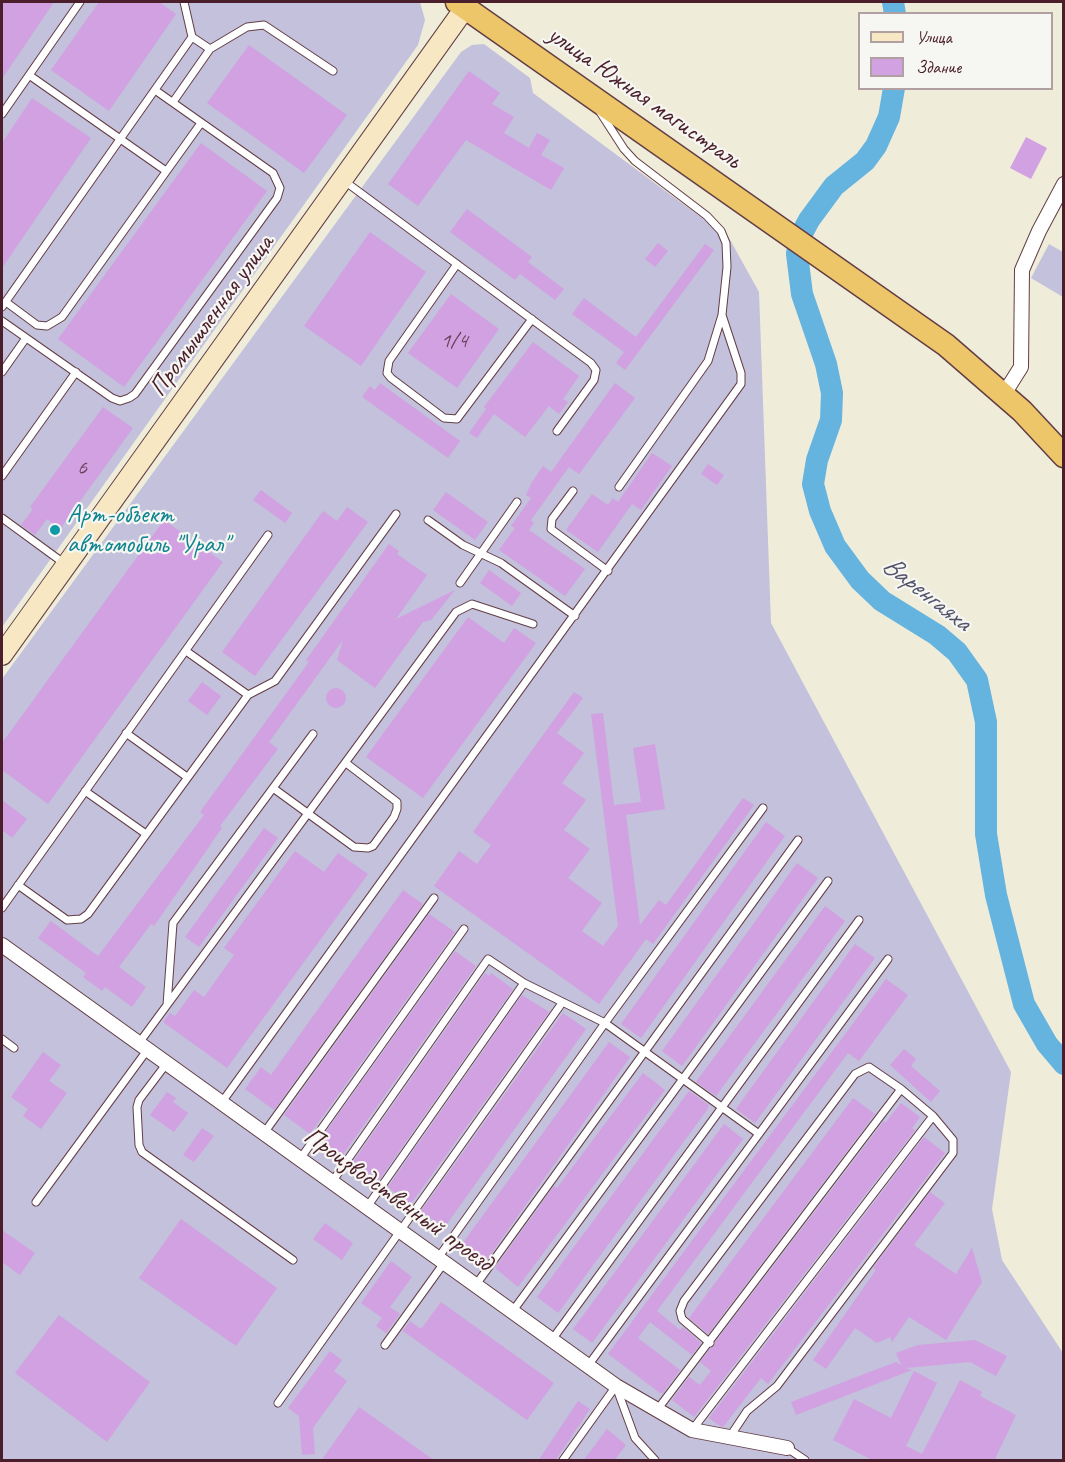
<!DOCTYPE html>
<html>
<head>
<meta charset="utf-8">
<style>
	body { margin:0 }
	#map { position:relative; width:1065px; height:1462px; overflow:hidden; background:#efecda; font-family:Caveat,sans-serif }
	canvas { display:block }
	.frame { position:absolute; inset:0; border:3px solid #4a1f2b; pointer-events:none }
	.legend { position:absolute; left:858px; top:12px; width:195px; height:78px; box-sizing:border-box; background:#f6f6f2; border:2px solid #b1a0a2; margin:0; padding:8px 10px; list-style:none; font-size:18px; color:#4a1f2b }
	.legend li { display:flex; align-items:center; gap:12px; height:30px }
	.legend b { width:30px; border:2px solid #b1a0a2 }
</style>
</head>
<body>
<div id="map">
<canvas width="1065" height="1462"></canvas>
<div class="frame"></div>
<ul class="legend">
<li><b style="height:8px;background:#f7e8c3"></b>Улица</li>
<li><b style="height:16px;background:#d1a1e2"></b>Здание</li>
</ul>
</div>
<script>
const c = document.querySelector('canvas').getContext('2d');
c.lineJoin = 'round';
function fill(path, color) {
  c.fillStyle = color;
  c.fill(path, 'evenodd');
}
function poly(rows) {
  const path = new Path2D();
  for (const r of rows) {
    if (r.length === 3) {
      path.moveTo(r[0] + r[2], r[1]);
      path.arc(r[0], r[1], r[2], 0, 2 * Math.PI);
      continue;
    }
    path.moveTo(r[0], r[1]);
    for (let i = 2; i < r.length; i += 2) path.lineTo(r[i], r[i + 1]);
  }
  return path;
}
function stroke(path, color, width, dash) {
  c.strokeStyle = color;
  c.lineWidth = width;
  c.lineCap = dash ? 'butt' : 'round';
  c.setLineDash(dash || []);
  c.stroke(path);
}
function label(font, color, halo, rows, align = 'center') {
  c.font = font + ' Caveat,sans-serif';
  c.lineWidth = 4.5;
  c.setLineDash([]);
  c.textBaseline = 'middle';
  c.strokeStyle = halo;
  c.fillStyle = color;
  for (const [text, x, y, turn = 0] of rows) {
    c.save();
    c.translate(x, y);
    c.rotate((+turn || 0) * Math.PI / 180);
    c.textAlign = isNaN(turn) ? turn : align;
    if (halo) c.strokeText(text, 0, 0);
    c.fillText(text, 0, 0);
    c.restore();
  }
}
fill(poly([
	[2,2,420,2,425,20,418,45,2,627],
	[484,44,530,78,533,93,729,238,759,292,771,623,1011,1072,992,1209,1002,1260,1063,1353,1063,1460,2,1460,2,679,461,52,472,45],
	[1049,244,1063,252,1063,297,1031,278]
]), '#c3c1db');
stroke(poly([
	[893,2,895,14],
	[894,88,889,117,876,146,865,161,834,186,809,220,800,237,797,254,802,294,826,364,832,393,831,420,817,460,813,484,820,511,835,546,860,580,882,601,937,635,957,652,977,680,986,722,986,834,996,895,1024,1004,1047,1044,1064,1064]
]), '#65b3df', 22);
fill(poly([
	[2,2,54,2,2,79],
	[99,2,159,2,176,14,109,111,51,70],
	[249,45,347,115,304,173,207,103],
	[469,71,500,93,492,104,514,117,504,133,529,148,537,133,550,140,541,155,564,168,551,190,466,140,418,206,388,184],
	[32,98,91,138,2,268,2,143],
	[1026,137,1047,148,1031,179,1010,168],
	[201,143,267,191,124,387,58,339],
	[467,209,532,257,528,262,564,289,555,300,520,274,515,280,450,232],
	[370,232,426,272,361,366,304,326],
	[658,243,668,251,655,267,645,259],
	[705,244,714,250,625,370,616,363,624,352,572,314,584,298,636,337],
	[451,294,499,329,457,388,408,353],
	[533,342,579,376,563,399,568,402,559,414,549,406,525,437,494,414,477,438,469,433,486,409,484,407],
	[380,383,460,441,448,458,362,397,370,386,375,390],
	[615,383,635,398,579,474,569,467,531,520,534,523,529,530,585,569,565,596,499,550,515,528,511,526,531,498,526,495,532,482,543,466,551,472],
	[103,407,133,428,60,529,47,519,35,535,15,521,21,525,33,509,30,507],
	[652,453,672,466,641,510,632,504,598,552,566,530,592,494,608,505,613,498,618,502],
	[708,464,724,475,717,485,701,474],
	[261,490,292,513,285,523,253,500],
	[446,492,488,522,475,540,433,510],
	[347,507,368,522,255,676,222,652,323,511,337,521],
	[164,520,223,562,48,804,2,770,2,743],
	[389,544,399,551,397,554,427,575,396,619,455,590,431,620,423,622,375,688,337,660,343,640,269,742,278,749,220,826,222,828,154,926,151,924,119,967,146,987,132,1007,105,987,102,991,83,977,86,973,38,938,51,921,98,956,204,815,200,812,309,662,306,660],
	[489,570,521,593,512,606,480,583],
	[468,617,504,643,514,628,536,643,423,798,366,757],
	[202,682,221,696,207,715,188,701],
	[336,698,10],
	[574,692,583,698,557,733,584,753,562,783,586,800,564,830,590,849,568,878,602,903,582,931,603,946,618,926,591,714,603,713,614,805,641,802,633,748,655,744,665,809,626,815,640,925,659,900,666,905,743,798,754,805,653,944,646,939,599,1004,434,886,459,851,477,864,491,845,473,832],
	[2,800,27,819,12,838,2,830],
	[766,822,785,836,641,1038,621,1024],
	[264,828,278,838,199,947,185,937],
	[295,851,324,872,338,853,368,874,227,1068,163,1022,170,1013,175,1016,194,990,204,997,234,955,224,948],
	[797,863,818,878,682,1066,662,1051],
	[403,890,423,904,274,1110,245,1089,261,1067,271,1075],
	[825,906,845,921,716,1096,696,1082],
	[429,914,455,932,310,1134,284,1115],
	[855,944,875,958,755,1123,736,1109],
	[455,951,476,966,342,1156,320,1140],
	[485,973,489,976,491,973,513,989,379,1180,353,1162],
	[886,979,908,995,859,1061,848,1053,657,1311,680,1330,683,1327,701,1343,692,1355,650,1322,638,1338,680,1370,663,1393,660,1393,608,1354],
	[522,995,549,1012,410,1205,388,1187],
	[563,1013,586,1029,444,1228,421,1211],
	[609,1042,630,1057,486,1261,462,1244],
	[904,1049,916,1059,911,1066,940,1091,931,1102,890,1065],
	[43,1052,61,1065,49,1081,67,1093,41,1129,23,1116,28,1109,11,1097],
	[643,1073,665,1090,518,1287,495,1268,554,1186,557,1188],
	[689,1091,709,1105,707,1110,558,1313,537,1297],
	[167,1092,176,1098,173,1102,188,1113,174,1132,150,1115],
	[853,1098,875,1114,708,1334,689,1318],
	[901,1103,920,1117,912,1128,915,1130,694,1417,672,1400,689,1377,700,1385,711,1371,700,1362,884,1121,886,1122],
	[724,1124,743,1139,592,1343,573,1329],
	[202,1128,214,1136,194,1162,183,1155],
	[924,1137,945,1153,768,1384,761,1378,723,1427,720,1426,709,1418],
	[930,1192,945,1203,914,1245,956,1274,972,1248,982,1282,946,1340,909,1317,892,1342,890,1337,877,1343,855,1328,826,1369,813,1360,876,1270,873,1268],
	[181,1219,277,1288,236,1346,139,1278],
	[325,1223,353,1243,342,1260,313,1239],
	[2,1230,35,1253,20,1275,2,1262],
	[391,1261,412,1277,390,1307,400,1314,386,1333,376,1326,382,1318,361,1303],
	[441,1302,554,1383,527,1420,403,1331,396,1340,410,1321,421,1329],
	[59,1315,150,1382,107,1442,15,1373],
	[975,1340,1007,1356,996,1376,970,1362,906,1368,912,1370,796,1415,791,1402,896,1362,901,1365,896,1353,918,1345],
	[330,1351,342,1360,334,1371,347,1381,313,1428,315,1454,302,1455,299,1416,288,1408],
	[914,1371,937,1383,906,1446,922,1454,960,1380,982,1392,980,1396,1016,1415,994,1461,874,1461,833,1440,854,1399,891,1418],
	[578,1401,590,1409,555,1461,538,1461],
	[359,1407,435,1461,321,1461],
	[607,1429,626,1445,614,1461,583,1461]
]), '#d1a1e2');
const service = poly([
	[192,37,210,49,247,27,264,25,333,71],
	[29,75,166,171],
	[173,102,210,49],
	[2,114,80,2],
	[343,180,591,363,596,370,594,380,557,431],
	[457,264,389,361,387,373,391,378,444,418,457,419,532,319],
	[6,302,37,325,47,326,62,317,201,123],
	[2,307,192,37,184,2],
	[2,321,112,398,120,401,129,398,135,394,277,198,280,188,273,173,155,90],
	[2,372,26,338],
	[2,476,76,372],
	[619,487,708,361,722,315],
	[573,491,552,519,551,529,608,571],
	[2,518,65,564],
	[428,520,463,545,501,563,575,616],
	[460,583,517,502],
	[248,695,275,681,396,514],
	[126,733,187,777],
	[273,788,354,847,368,848,373,846,394,817,397,809,397,802,346,763],
	[85,791,146,834],
	[18,885,67,920,81,919,88,914,248,695,186,651],
	[2,908,268,535],
	[167,1005,456,612,472,604,533,624],
	[2,1039,14,1048],
	[139,1043,167,1005,173,923,313,734],
	[167,1063,139,1100,137,1107,139,1145,142,1152,293,1260],
	[222,1102,741,384,741,373,722,315,727,267,726,243,721,231,707,216,635,161,624,149,600,112],
	[264,1133,434,898],
	[300,1159,464,929],
	[332,1182,488,959,524,983,605,1023,759,1134],
	[36,1202,148,1049],
	[367,1207,524,983],
	[438,1258,605,1023,763,808],
	[475,1286,798,840],
	[512,1312,828,881],
	[551,1341,859,920],
	[710,1343,682,1319,680,1311,684,1301,855,1074,869,1067,901,1089],
	[385,1345,444,1263],
	[587,1367,888,959],
	[617,1389,635,1438,655,1460],
	[278,1403,562,1003],
	[657,1410,901,1089,933,1116,692,1430],
	[729,1438,747,1411,777,1386,953,1153,953,1140,933,1116],
	[787,1448,805,1460],
	[563,1460,616,1386]
]);
const minor = poly([
	[1004,394,1021,367,1022,270,1039,231,1064,184],
	[2,945,616,1386,692,1430,787,1448]
]);
const secondary = poly([
	[2,655,465,8]
]);
const trunk = poly([
	[457,2,946,345,1022,411,1064,456]
]);
stroke(service, '#633e45', 9);
stroke(minor, '#633e45', 16);
stroke(secondary, '#633e45', 22);
stroke(trunk, '#633e45', 25);
stroke(service, '#fff', 7);
stroke(minor, '#fff', 14);
stroke(secondary, '#f7e8c3', 20);
stroke(trunk, '#ecc669', 22);
for (const [x, y, r, color] of [
	[55,530,6,"#0f9aa8"]
]) {
  const dot = new Path2D();
  dot.arc(x, y, r, 0, 2 * Math.PI);
  c.fillStyle = color;
  c.fill(dot);
  stroke(dot, '#f6f6f2', 2);
}
label('22px', '#6c4059', null, [
	["1/4",454,341],
	["6",82,468]
]);
label('26px', '#4a1f2b', '#f6f6f2', [
	["улица Южная магистраль",644,98,35],
	["Промышленная улица",212,316,-54],
	["Производственный проезд",398,1200,36]
]);
label('26px', '#0d838f', '#f6f6f2', [
	["Арт-объект",67,515],
	["автомобиль \"Урал\"",67,545]
], 'left');
label('italic 27px', '#53536a', '#f6f6f2', [
	["Варенгаяха",926,594,38]
]);
</script>
</body>
</html>
